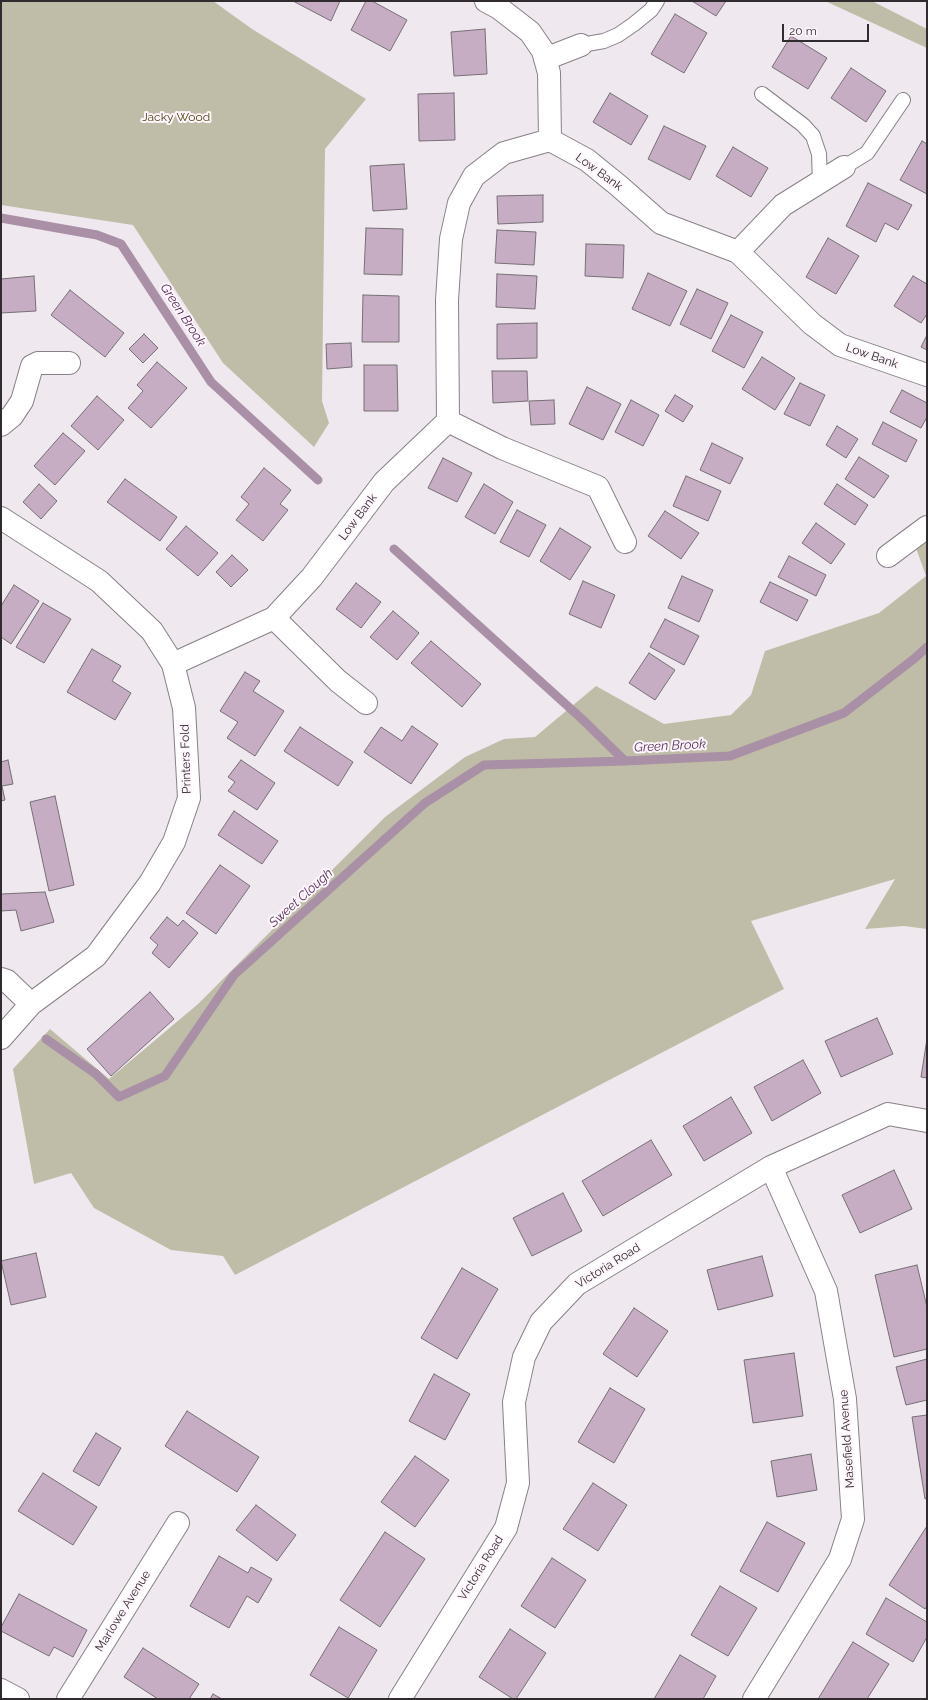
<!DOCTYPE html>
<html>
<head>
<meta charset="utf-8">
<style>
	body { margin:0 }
	#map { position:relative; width:928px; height:1700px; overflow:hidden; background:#f0e8ef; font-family:Raleway,sans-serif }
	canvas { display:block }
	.frame { position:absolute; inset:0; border:2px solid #2f2b2e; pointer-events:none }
	.scale { position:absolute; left:782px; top:24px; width:87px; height:18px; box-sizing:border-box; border:2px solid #2f2b2e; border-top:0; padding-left:5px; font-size:12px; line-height:14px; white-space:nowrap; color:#2f2b2e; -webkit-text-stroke:3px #fef5fd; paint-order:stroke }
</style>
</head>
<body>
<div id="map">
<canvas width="928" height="1700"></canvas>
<div class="frame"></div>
<div class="scale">20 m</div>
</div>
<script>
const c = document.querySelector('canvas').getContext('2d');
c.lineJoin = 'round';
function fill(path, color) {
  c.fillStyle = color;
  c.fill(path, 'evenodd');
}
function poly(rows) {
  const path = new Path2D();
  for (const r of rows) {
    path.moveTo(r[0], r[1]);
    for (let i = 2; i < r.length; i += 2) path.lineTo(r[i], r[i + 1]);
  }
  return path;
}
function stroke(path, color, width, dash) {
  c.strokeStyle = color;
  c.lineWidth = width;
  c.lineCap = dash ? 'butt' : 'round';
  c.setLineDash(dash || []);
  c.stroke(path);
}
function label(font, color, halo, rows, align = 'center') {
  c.font = font + ' Raleway,sans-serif';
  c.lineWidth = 4;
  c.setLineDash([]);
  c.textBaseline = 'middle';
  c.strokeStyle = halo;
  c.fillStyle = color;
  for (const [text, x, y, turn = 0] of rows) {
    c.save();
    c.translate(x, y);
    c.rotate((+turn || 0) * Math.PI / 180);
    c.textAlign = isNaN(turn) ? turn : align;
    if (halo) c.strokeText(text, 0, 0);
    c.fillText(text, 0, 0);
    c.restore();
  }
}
fill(poly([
	[1,1,213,1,252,29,366,99,325,149,322,401,329,423,314,447,223,363,133,225,1,205],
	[825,1,872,1,927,29,927,48],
	[927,539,927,929,904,926,865,929,895,879,751,921,784,989,235,1275,223,1256,171,1250,94,1208,71,1173,34,1184,13,1069,50,1029,109,1079,198,1004,385,817,465,757,504,739,535,737,596,686,664,724,731,715,751,695,765,651,879,613,926,576,916,548]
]), '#bfbda7');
stroke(poly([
	[1,218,97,235,121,244,211,382,318,480],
	[394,549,582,719,625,761,730,756,844,713,915,658,927,647],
	[46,1039,96,1074,119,1097,165,1076,234,975,425,803,484,765,625,761]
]), '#a990a6', 9);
const building = poly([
	[293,1,340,1,331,21,293,1],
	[366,1,372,1,407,20,390,51,351,30,366,1],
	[692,1,726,1,716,16,692,1],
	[675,14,707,33,684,73,651,54,675,14],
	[485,29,487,74,454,76,451,32,485,29],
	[791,36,827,58,808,89,772,67,791,36],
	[851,68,886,91,866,122,831,98,851,68],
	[454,93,455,140,419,141,418,94,454,93],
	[610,93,648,116,631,145,593,122,610,93],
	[664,126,706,146,690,180,648,159,664,126],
	[922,141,927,144,927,194,900,180,922,141],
	[733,147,768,168,751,197,716,176,733,147],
	[404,164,407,209,373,211,370,166,404,164],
	[868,183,912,205,898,230,885,223,876,242,846,226,868,183],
	[543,195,543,222,498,224,497,196,543,195],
	[366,228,403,229,402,275,364,274,366,228],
	[497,230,536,232,534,265,495,263,497,230],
	[828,238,859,256,836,294,806,277,828,238],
	[586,244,624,245,623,278,585,276,586,244],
	[648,273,687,291,670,326,632,309,648,273],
	[497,274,537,276,535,309,496,307,497,274],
	[34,276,36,311,1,313,1,279,34,276],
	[913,276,927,284,927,314,921,323,894,306,913,276],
	[697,289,728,303,711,339,680,324,697,289],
	[70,290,124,333,105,357,51,315,70,290],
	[363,295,399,296,399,342,362,342,363,295],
	[731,315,763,332,744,368,712,351,731,315],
	[537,323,537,358,497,359,497,324,537,323],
	[144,334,158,348,143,363,129,349,144,334],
	[927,335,927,350,921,347,927,335],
	[351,343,352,367,327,369,326,344,351,343],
	[762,357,795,378,775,410,742,389,762,357],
	[157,362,187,388,151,428,128,408,143,391,137,385,157,362],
	[364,365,397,365,398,411,364,411,364,365],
	[492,371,527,371,528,401,493,403,492,371],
	[800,383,825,395,810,426,784,414,800,383],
	[587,387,621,404,603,440,569,424,587,387],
	[902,390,927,403,927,417,921,428,890,412,902,390],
	[675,395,693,406,683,422,665,411,675,395],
	[97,396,124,420,98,450,71,426,97,396],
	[554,400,555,424,531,425,529,401,554,400],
	[631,400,659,415,643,446,615,432,631,400],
	[883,422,917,440,906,462,872,444,883,422],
	[837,426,858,439,846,458,826,445,837,426],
	[63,433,85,451,55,485,34,466,63,433],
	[712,443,743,458,730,484,700,470,712,443],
	[859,457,889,476,874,498,845,479,859,457],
	[443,458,472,473,457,502,428,488,443,458],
	[264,468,291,490,280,504,288,510,263,541,236,520,249,504,241,497,264,468],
	[686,476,721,491,708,521,673,506,686,476],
	[125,479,177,517,160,541,107,502,125,479],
	[39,484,57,501,41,519,23,502,39,484],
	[484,484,513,502,495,534,465,517,484,484],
	[837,484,868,505,855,525,824,504,837,484],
	[517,510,546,525,529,557,500,542,517,510],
	[665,511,699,533,681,559,648,536,665,511],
	[816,523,845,544,831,564,802,543,816,523],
	[186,526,218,553,198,576,166,549,186,526],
	[560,528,591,547,570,580,540,561,560,528],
	[232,555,248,570,231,587,216,572,232,555],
	[789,556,826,575,816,596,778,577,789,556],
	[682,576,713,590,699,622,668,608,682,576],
	[583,581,615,595,601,628,569,614,583,581],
	[770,582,808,600,797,621,760,602,770,582],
	[356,583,381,602,361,628,336,609,356,583],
	[14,585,39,601,11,644,1,637,1,606,14,585],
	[43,603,71,619,44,663,16,647,43,603],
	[393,611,419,633,397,660,370,637,393,611],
	[665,619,699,636,684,665,650,647,665,619],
	[431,641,481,684,462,707,411,663,431,641],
	[92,649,121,666,112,681,131,693,115,720,67,692,92,649],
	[649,653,675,670,655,700,629,683,649,653],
	[245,672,260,681,253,691,284,711,255,756,227,738,238,722,220,711,245,672],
	[412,726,438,744,411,784,364,752,381,727,402,741,412,726],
	[300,727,353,762,338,786,284,751,300,727],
	[8,760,13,784,2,786,5,800,1,801,1,762,8,760],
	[241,760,275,783,257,810,228,791,235,782,228,777,241,760],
	[55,796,74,885,49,891,30,802,55,796],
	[234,811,278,841,262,864,218,835,234,811],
	[220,865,250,886,216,934,186,913,220,865],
	[45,892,54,922,21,931,16,910,1,911,1,894,45,892],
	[167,917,178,926,183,920,198,933,169,968,152,953,158,945,150,938,167,917],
	[150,992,174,1019,111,1076,87,1049,150,992],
	[877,1018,893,1054,841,1077,825,1041,877,1018],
	[927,1039,927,1078,921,1077,927,1039],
	[803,1060,821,1093,772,1121,754,1087,803,1060],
	[731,1097,752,1133,704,1161,683,1126,731,1097],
	[651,1140,672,1175,603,1216,582,1181,651,1140],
	[894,1170,912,1209,860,1233,842,1195,894,1170],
	[563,1193,582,1231,532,1256,513,1218,563,1193],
	[36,1253,46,1297,11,1305,1,1261,36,1253],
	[762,1256,773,1296,718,1310,707,1270,762,1256],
	[917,1265,927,1307,927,1349,894,1357,875,1275,917,1265],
	[462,1268,498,1289,457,1359,421,1338,462,1268],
	[634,1308,668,1331,637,1377,603,1354,634,1308],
	[794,1353,803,1416,753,1423,744,1360,794,1353],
	[927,1359,927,1400,906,1405,896,1367,927,1359],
	[434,1374,470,1394,445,1440,409,1421,434,1374],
	[610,1388,645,1409,614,1463,578,1442,610,1388],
	[187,1411,259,1457,237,1492,165,1446,187,1411],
	[927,1415,927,1498,925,1499,912,1417,927,1415],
	[96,1433,121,1448,99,1486,73,1471,96,1433],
	[811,1454,817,1490,777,1497,771,1461,811,1454],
	[415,1456,449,1480,415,1527,381,1502,415,1456],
	[43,1473,97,1507,73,1545,18,1511,43,1473],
	[593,1483,627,1505,598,1551,563,1529,593,1483],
	[256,1505,296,1535,277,1561,236,1530,256,1505],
	[767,1522,805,1543,778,1592,740,1571,767,1522],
	[927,1526,927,1606,925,1609,889,1585,927,1526],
	[385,1532,425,1559,380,1627,340,1600,385,1532],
	[219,1556,248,1573,251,1567,272,1579,258,1603,247,1596,229,1628,190,1606,219,1556],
	[552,1558,586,1580,555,1628,521,1606,552,1558],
	[720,1586,757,1608,728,1656,691,1635,720,1586],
	[19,1594,87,1630,73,1657,54,1647,49,1656,1,1631,1,1627,19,1594],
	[886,1598,927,1622,927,1637,913,1662,866,1634,886,1598],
	[339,1627,377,1650,348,1698,310,1675,339,1627],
	[510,1629,546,1653,516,1699,513,1699,479,1677,510,1629],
	[853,1642,889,1664,867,1699,818,1699,853,1642],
	[143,1648,199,1684,189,1699,158,1699,124,1677,143,1648],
	[680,1655,716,1676,703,1699,654,1699,680,1655],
	[213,1694,222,1699,210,1699,213,1694]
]);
fill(building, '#c6adc4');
stroke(building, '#766f75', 1);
const service = poly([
	[581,45,604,41,618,35,634,24,651,10,657,1],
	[762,94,803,125,813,136,819,154,820,182],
	[844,167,867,153,903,100]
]);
const minor = poly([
	[486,1,499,8,530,32,543,51,549,73,550,140],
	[545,59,581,45],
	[738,252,783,205,844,167],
	[448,421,447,300,451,239,459,203,474,176,504,153,550,140,587,160,619,186,661,223,738,252,812,324,840,345,927,375],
	[1,425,12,416,22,401,32,366,38,363,69,363],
	[1,518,99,581,152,631,173,664,184,708,189,798,174,842,150,883,96,956,31,1004,1,1038],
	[888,556,927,527],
	[274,618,338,681,366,703],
	[173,664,274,618,312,577,384,482,448,421,502,448,598,487,625,542],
	[1,979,7,981,31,1004],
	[1,1690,18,1699],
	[68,1699,178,1523],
	[400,1699,506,1528,518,1483,514,1402,524,1357,541,1322,577,1284,771,1167,888,1114,927,1121],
	[754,1699,840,1559,853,1519,845,1399,826,1291,771,1167]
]);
stroke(service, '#888087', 16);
stroke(minor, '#888087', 24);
stroke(service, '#fff', 14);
stroke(minor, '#fff', 22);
label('12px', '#4b450e', '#fef5fd', [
	["Jacky Wood",176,117]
]);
label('12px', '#2f2b2e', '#fef5fd', [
	["Low Bank",599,172,36],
	["Low Bank",872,356,19],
	["Low Bank",358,517,-53],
	["Printers Fold",186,759,-92],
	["Victoria Road",608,1266,-32],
	["Masefield Avenue",847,1439,-94],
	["Victoria Road",481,1568,-58],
	["Marlowe Avenue",123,1611,-58]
]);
label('italic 13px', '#543052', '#fef5fd', [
	["Green Brook",183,315,57],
	["Green Brook",670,746,-3],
	["Sweet Clough",301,898,-42]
]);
</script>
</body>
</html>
